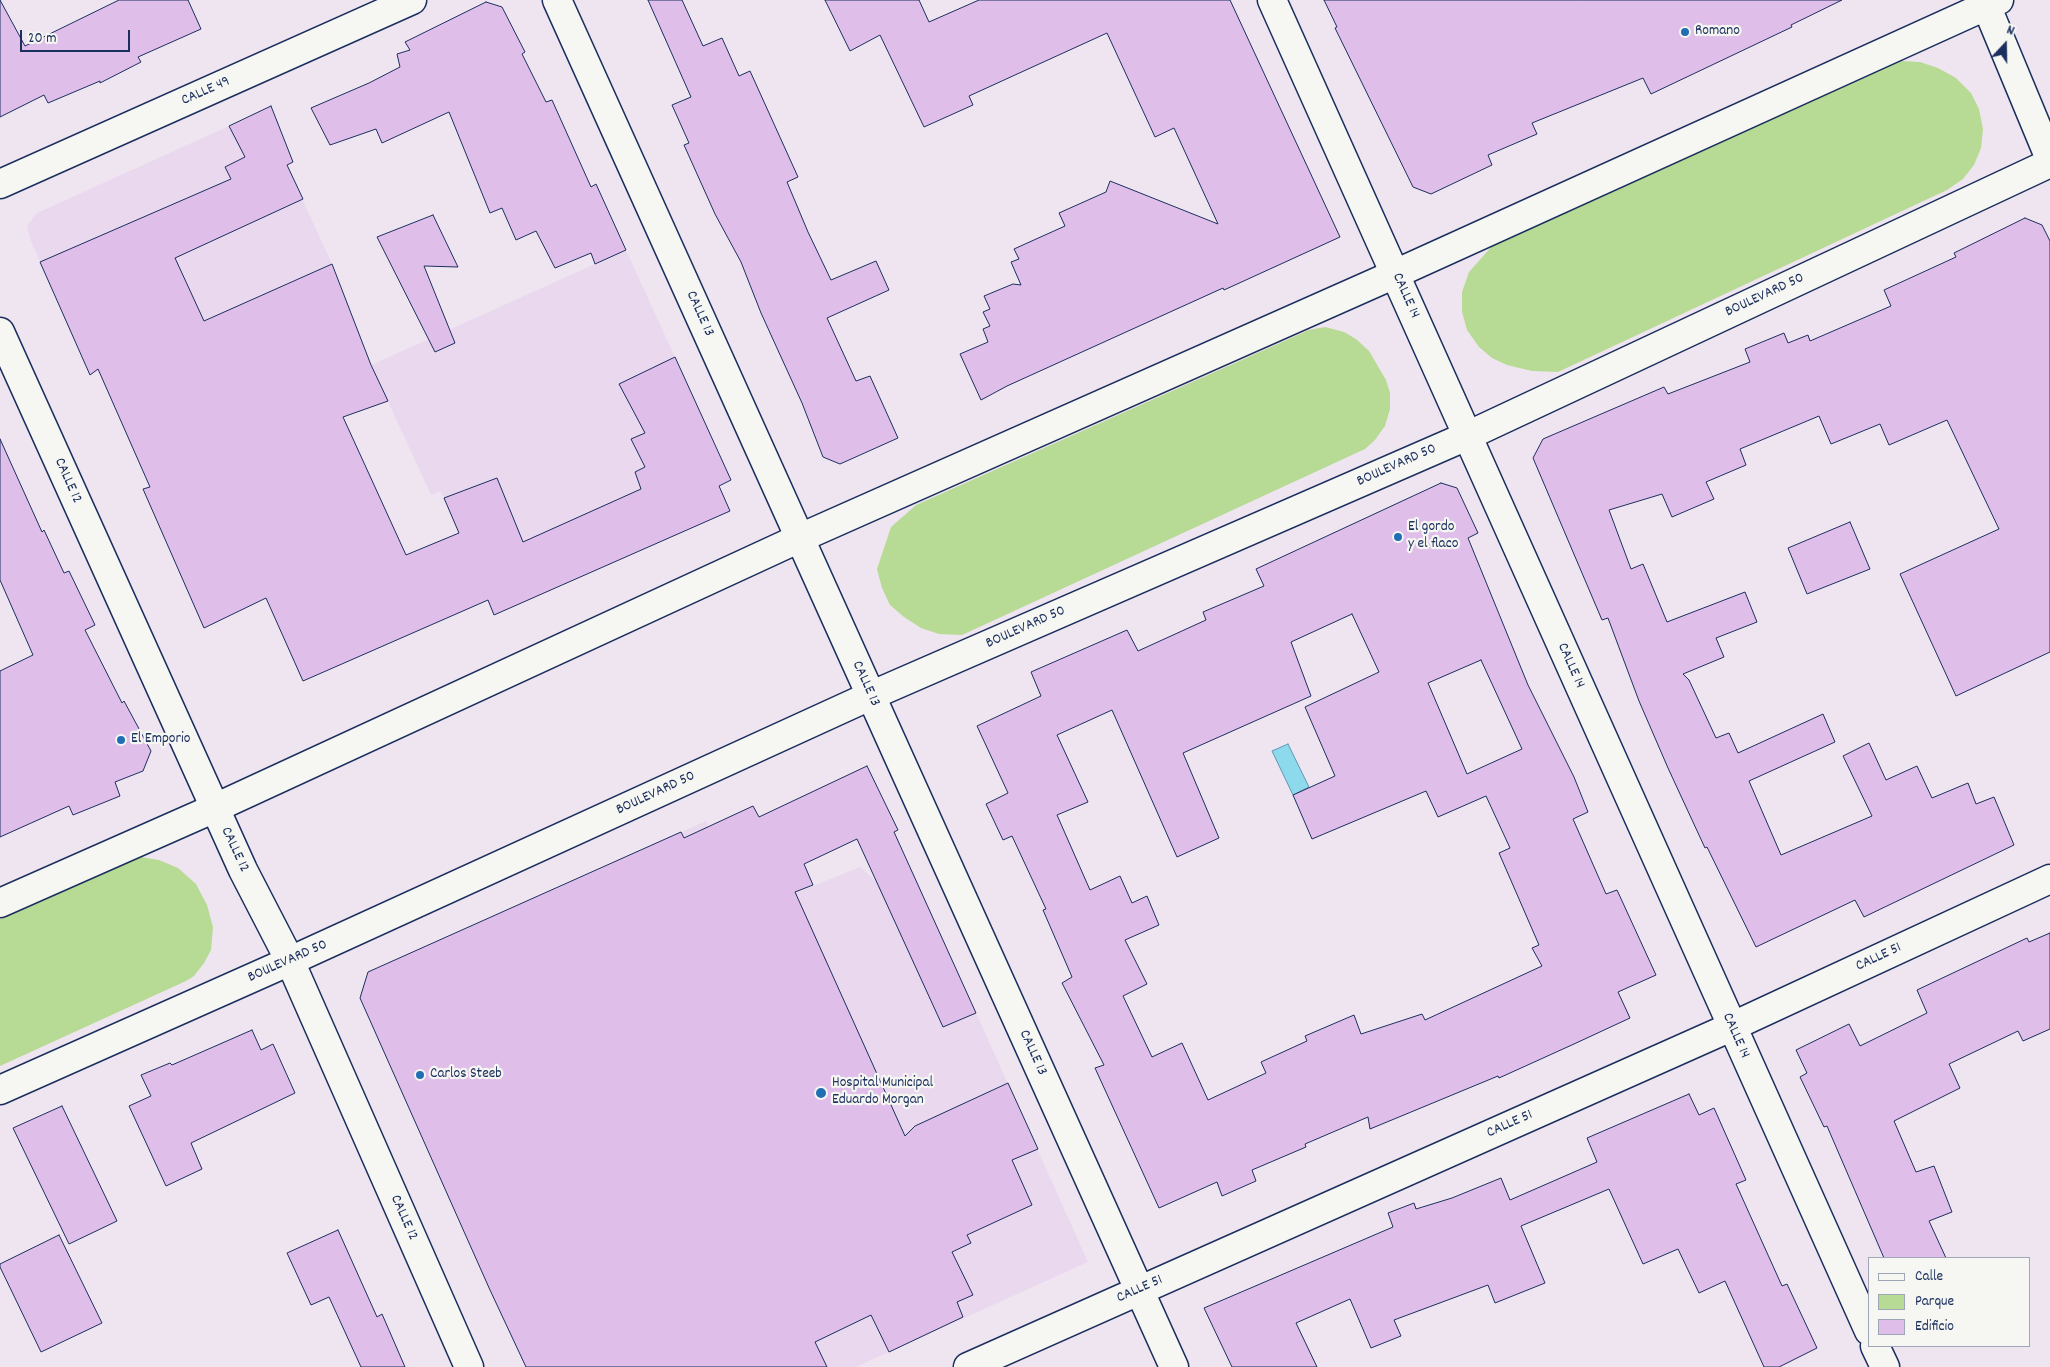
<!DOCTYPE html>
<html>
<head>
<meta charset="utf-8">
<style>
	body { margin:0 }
	#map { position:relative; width:2050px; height:1367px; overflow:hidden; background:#efe5f0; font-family:Dekko,sans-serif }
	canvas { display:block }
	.legend { position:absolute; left:1868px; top:1257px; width:162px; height:90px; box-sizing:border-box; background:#f6f6f2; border:1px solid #9ea6b7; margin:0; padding:6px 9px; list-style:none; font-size:15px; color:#1b2f5e }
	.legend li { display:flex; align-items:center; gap:10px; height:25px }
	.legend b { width:25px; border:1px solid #9ea6b7 }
	.north { position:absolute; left:1980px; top:20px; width:50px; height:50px; -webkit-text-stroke:4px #f6f6f2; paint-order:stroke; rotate:21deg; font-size:14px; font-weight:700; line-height:20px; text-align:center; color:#1b2f5e }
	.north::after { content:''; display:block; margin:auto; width:18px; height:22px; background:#1b2f5e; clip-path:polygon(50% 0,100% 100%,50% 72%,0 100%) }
	.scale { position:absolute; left:20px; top:30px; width:110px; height:22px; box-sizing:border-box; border:2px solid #1b2f5e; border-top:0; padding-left:6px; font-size:15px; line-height:18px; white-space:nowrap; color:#1b2f5e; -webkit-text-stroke:4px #f6f6f2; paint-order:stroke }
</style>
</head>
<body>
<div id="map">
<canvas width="2050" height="1367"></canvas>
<ul class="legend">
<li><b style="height:6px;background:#f6f6f2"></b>Calle</li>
<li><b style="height:14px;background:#b7da94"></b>Parque</li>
<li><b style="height:14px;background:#e0beea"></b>Edificio</li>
</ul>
<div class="north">N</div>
<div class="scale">20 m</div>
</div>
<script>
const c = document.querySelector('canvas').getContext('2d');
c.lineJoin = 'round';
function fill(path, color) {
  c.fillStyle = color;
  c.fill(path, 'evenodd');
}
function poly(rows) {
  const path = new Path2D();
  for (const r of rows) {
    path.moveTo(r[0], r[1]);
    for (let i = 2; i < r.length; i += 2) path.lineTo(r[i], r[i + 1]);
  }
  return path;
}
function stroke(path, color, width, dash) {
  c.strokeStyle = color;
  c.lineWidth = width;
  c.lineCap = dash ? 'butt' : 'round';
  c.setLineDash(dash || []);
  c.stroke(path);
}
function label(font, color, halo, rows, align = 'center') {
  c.font = font + ' Dekko,sans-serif';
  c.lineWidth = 4.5;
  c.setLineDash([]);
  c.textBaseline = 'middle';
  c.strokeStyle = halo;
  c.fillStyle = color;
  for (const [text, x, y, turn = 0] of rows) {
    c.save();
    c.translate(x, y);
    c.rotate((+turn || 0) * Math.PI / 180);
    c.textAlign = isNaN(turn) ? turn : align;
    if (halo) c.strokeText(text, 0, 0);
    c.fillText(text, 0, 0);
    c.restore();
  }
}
fill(poly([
	[262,111,332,264,224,312,197,329,90,375,30,239,27,226,37,213],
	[626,250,731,480,719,486,730,511,494,615,444,498,440,491,431,495,371,365],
	[706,821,746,913,860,867,878,883,911,868,1088,1262,856,1367,601,1367,541,895]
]), '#ead9ee');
fill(poly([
	[1901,61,1920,62,1938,68,1956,78,1971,93,1979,109,1983,129,1981,148,1974,165,1963,179,1947,190,1558,372,1532,371,1507,365,1492,358,1479,347,1467,330,1462,312,1462,292,1469,272,1493,245],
	[1325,327,1344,332,1356,339,1369,351,1386,380,1390,393,1390,409,1385,426,1375,440,1365,449,962,635,939,634,921,628,904,617,890,605,882,588,877,569,891,527,916,505,1309,330],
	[141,857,159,860,178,868,196,884,207,905,213,927,211,950,204,963,194,976,186,981,0,1066,0,919]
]), '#b7da94');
const water = poly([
	[1288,744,1309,787,1293,795,1272,751,1288,744]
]);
fill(water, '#8cdaeb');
stroke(water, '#5f96b3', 1);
const building = poly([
	[0,0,25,46,119,0,188,0,201,29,138,57,141,62,100,83,100,81,48,103,44,95,0,117,0,0],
	[648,0,682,0,703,46,722,38,739,76,750,71,798,177,787,182,808,232,831,280,876,261,889,290,827,318,856,381,870,376,898,438,840,464,823,457,802,403,761,313,741,262,715,214,684,145,689,143,672,105,691,97,648,0],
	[825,0,919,0,929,22,979,0,1230,0,1340,237,1224,290,1223,288,1007,386,981,400,960,354,988,342,983,329,990,326,983,312,990,309,984,296,1013,284,1021,285,1011,262,1019,259,1014,249,1065,226,1059,213,1106,192,1110,181,1218,224,1174,128,1155,137,1107,33,969,96,973,105,924,127,880,35,850,51,825,0],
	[1324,0,1842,0,1791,25,1792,27,1651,94,1643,78,1532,123,1537,134,1488,155,1492,165,1431,194,1413,187,1335,28,1337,27,1324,0],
	[486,2,502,7,525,52,522,54,546,102,552,100,591,187,596,184,626,250,595,264,591,253,555,268,536,231,516,240,502,208,490,213,449,112,382,143,376,129,330,145,311,108,369,83,400,67,397,54,410,50,405,42,486,2],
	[271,106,293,162,287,165,303,199,175,258,204,321,332,264,371,365,388,401,343,417,406,555,459,533,444,498,497,478,523,542,641,489,635,472,645,467,631,439,645,433,619,384,675,357,731,480,719,486,730,511,494,615,488,600,303,681,266,598,204,628,143,489,150,487,98,369,90,375,40,262,231,179,225,167,245,157,229,126,271,106],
	[433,215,458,267,424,266,455,343,435,352,377,237,433,215],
	[2025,218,2042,225,2050,241,2050,652,1956,696,1900,574,1999,529,1947,420,1889,445,1880,424,1831,444,1819,416,1740,449,1746,465,1706,482,1714,499,1672,517,1662,494,1609,510,1631,569,1643,564,1667,622,1745,592,1757,622,1716,638,1724,657,1683,674,1689,680,1716,738,1729,733,1738,753,1823,714,1835,742,1749,781,1781,855,1872,816,1843,756,1869,743,1886,780,1917,766,1932,798,1968,783,1976,804,1994,797,2014,845,1864,917,1855,900,1756,947,1707,847,1705,848,1668,768,1639,701,1608,618,1602,620,1533,458,1543,439,1664,387,1668,394,1750,362,1745,349,1784,333,1788,343,1808,335,1810,341,1891,306,1884,290,1956,257,1954,253,2025,218],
	[0,439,42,532,44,530,64,573,69,571,95,625,85,630,122,703,124,701,151,751,143,771,115,782,120,796,73,815,69,806,0,837,0,671,33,655,0,580,0,439],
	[1441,483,1457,488,1478,533,1468,538,1528,685,1574,777,1588,812,1573,819,1606,894,1617,890,1656,975,1618,992,1630,1018,1574,1044,1499,1078,1498,1076,1370,1129,1368,1117,1305,1144,1306,1147,1252,1170,1256,1181,1222,1196,1217,1182,1159,1208,1095,1068,1104,1065,1062,983,1072,977,1043,910,1046,909,1012,836,1003,840,986,804,1008,793,977,726,1041,696,1031,672,1127,630,1138,651,1206,620,1203,612,1264,586,1256,569,1441,483],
	[1352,614,1379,672,1305,707,1335,776,1293,795,1312,839,1426,791,1438,817,1486,796,1510,848,1499,853,1539,945,1532,948,1542,966,1425,1020,1422,1014,1361,1034,1354,1015,1305,1036,1307,1041,1261,1062,1266,1073,1208,1100,1182,1043,1152,1057,1123,996,1147,984,1125,940,1159,925,1147,896,1132,903,1120,876,1090,890,1057,815,1088,802,1057,735,1112,710,1177,857,1219,838,1183,753,1311,696,1291,642,1352,614],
	[1481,660,1522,749,1467,774,1428,683,1481,660],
	[1850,522,1870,569,1807,594,1788,548,1850,522],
	[867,766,898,830,894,832,976,1013,943,1027,857,839,804,864,813,885,795,892,905,1136,915,1126,1008,1083,1038,1149,1012,1160,1032,1205,967,1235,971,1243,952,1252,973,1295,957,1302,963,1317,889,1352,871,1315,815,1342,827,1367,526,1367,490,1290,360,998,368,972,681,832,684,838,753,806,759,817,867,766],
	[2050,933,2050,1029,2023,1041,2018,1031,1949,1064,1960,1088,1894,1121,1916,1172,1934,1166,1952,1212,1929,1221,1946,1258,1884,1258,1827,1126,1824,1127,1800,1077,1807,1073,1796,1050,1849,1024,1860,1046,1927,1013,1917,990,2027,938,2029,942,2050,933],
	[252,1030,261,1050,273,1044,295,1093,191,1143,202,1169,166,1186,129,1106,151,1096,141,1075,170,1063,172,1065,252,1030],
	[1689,1094,1699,1115,1714,1108,1746,1180,1736,1184,1782,1286,1787,1284,1817,1348,1779,1367,1764,1367,1725,1281,1699,1293,1678,1249,1643,1264,1609,1189,1521,1226,1545,1283,1495,1303,1488,1285,1394,1320,1401,1336,1371,1348,1350,1299,1296,1323,1317,1367,1232,1367,1204,1308,1393,1227,1388,1213,1414,1203,1416,1209,1452,1198,1501,1178,1510,1200,1597,1162,1587,1138,1689,1094],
	[62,1106,117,1221,69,1244,13,1128,62,1106],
	[338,1230,377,1317,382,1314,405,1367,361,1367,329,1297,311,1305,287,1253,338,1230],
	[59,1235,102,1323,41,1352,0,1267,0,1264,59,1235]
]);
fill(building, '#e0beea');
stroke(building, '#1b2f5e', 1);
const street = poly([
	[557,0,1174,1367],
	[1272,0,1869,1331],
	[1984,0,2050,159],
	[0,184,412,0],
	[0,332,243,870,290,961,469,1367],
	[1875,1346,1885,1367],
	[968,1367,1731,1027,2050,879]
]);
const secondary = poly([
	[0,903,215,808,800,538,1395,274,1999,0],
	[0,1090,290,961,870,696,1467,436,2050,163]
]);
stroke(street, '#1b2f5e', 31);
stroke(secondary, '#1b2f5e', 31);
stroke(street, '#f6f6f2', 28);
stroke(secondary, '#f6f6f2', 28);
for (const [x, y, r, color] of [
	[1685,32,5,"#1f6fb2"],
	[1398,537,5,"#1f6fb2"],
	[121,740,5,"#1f6fb2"],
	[420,1075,5,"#1f6fb2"],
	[821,1093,6,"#1f6fb2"]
]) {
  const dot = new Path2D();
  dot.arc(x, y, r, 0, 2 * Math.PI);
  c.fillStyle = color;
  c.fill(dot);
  stroke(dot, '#f6f6f2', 2);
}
label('15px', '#1b2f5e', '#f6f6f2', [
	["Romano",1695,32],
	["El gordo",1408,528],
	["y el flaco",1408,545],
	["El Emporio",131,740],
	["Carlos Steeb",430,1075],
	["Hospital Municipal",832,1084],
	["Eduardo Morgan",832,1101]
], 'left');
label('15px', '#1b2f5e', '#f6f6f2', [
	["CALLE 49",206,92,-24],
	["CALLE 14",1405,296,66],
	["BOULEVARD 50",1765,296,-25],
	["CALLE 13",699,314,66],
	["BOULEVARD 50",1397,466,-24],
	["CALLE 12",67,481,66],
	["BOULEVARD 50",1026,628,-24],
	["CALLE 14",1570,666,66],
	["CALLE 13",865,684,66],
	["BOULEVARD 50",656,794,-25],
	["CALLE 12",234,850,65],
	["CALLE 51",1879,958,-25],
	["BOULEVARD 50",288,962,-24],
	["CALLE 14",1735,1036,66],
	["CALLE 13",1032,1053,66],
	["CALLE 51",1510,1125,-24],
	["CALLE 12",403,1218,66],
	["CALLE 51",1140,1290,-24]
]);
</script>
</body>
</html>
